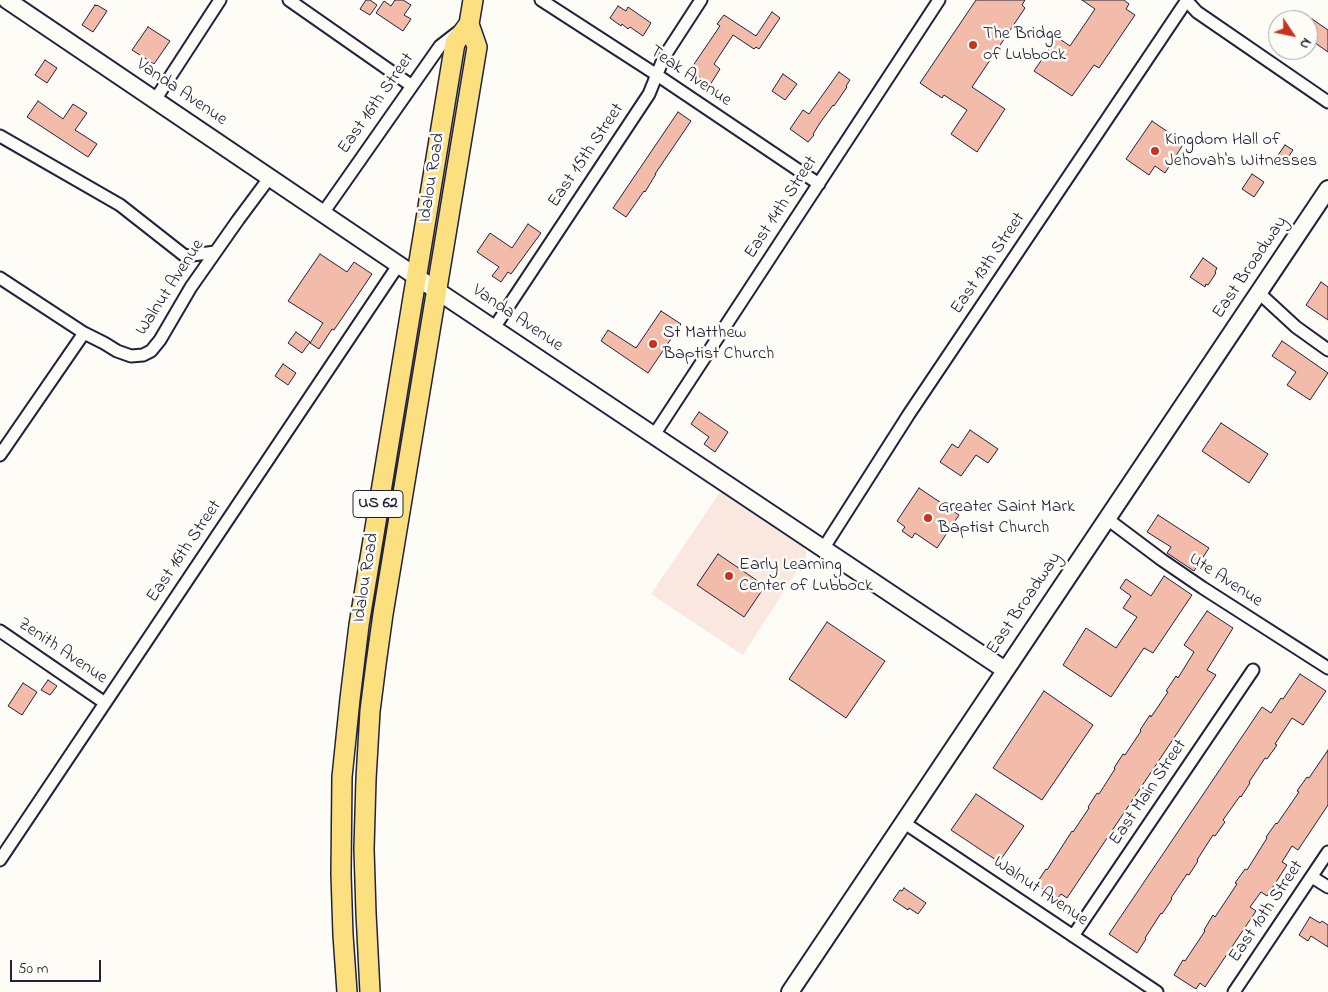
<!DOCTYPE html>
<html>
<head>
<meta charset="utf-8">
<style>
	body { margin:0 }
	#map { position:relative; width:1328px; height:992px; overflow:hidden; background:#fdfcf7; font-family:"Indie Flower",sans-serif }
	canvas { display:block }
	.north { position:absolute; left:1268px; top:10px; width:50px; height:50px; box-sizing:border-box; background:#fdfcf7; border:1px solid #a5a5ac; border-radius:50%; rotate:124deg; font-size:14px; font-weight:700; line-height:20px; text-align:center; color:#22223b }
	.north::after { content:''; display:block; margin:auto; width:18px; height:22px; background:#c8321e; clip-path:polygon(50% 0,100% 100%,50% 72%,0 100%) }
	.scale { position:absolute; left:10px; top:960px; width:91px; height:22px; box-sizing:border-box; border:2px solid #22223b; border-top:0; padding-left:6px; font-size:15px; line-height:18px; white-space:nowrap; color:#22223b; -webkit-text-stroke:4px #fdfcf7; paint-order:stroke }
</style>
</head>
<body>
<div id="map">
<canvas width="1328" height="992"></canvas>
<div class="north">N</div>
<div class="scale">50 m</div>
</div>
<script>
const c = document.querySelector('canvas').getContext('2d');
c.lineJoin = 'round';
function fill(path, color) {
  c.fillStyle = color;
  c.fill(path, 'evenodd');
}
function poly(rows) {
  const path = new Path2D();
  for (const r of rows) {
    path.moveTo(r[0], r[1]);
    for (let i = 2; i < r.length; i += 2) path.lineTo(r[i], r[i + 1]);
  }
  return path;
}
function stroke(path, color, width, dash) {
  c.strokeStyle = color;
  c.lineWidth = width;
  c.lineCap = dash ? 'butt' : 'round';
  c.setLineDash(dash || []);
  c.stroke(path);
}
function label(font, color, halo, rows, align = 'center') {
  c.font = font + ' "Indie Flower",sans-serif';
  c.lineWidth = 5;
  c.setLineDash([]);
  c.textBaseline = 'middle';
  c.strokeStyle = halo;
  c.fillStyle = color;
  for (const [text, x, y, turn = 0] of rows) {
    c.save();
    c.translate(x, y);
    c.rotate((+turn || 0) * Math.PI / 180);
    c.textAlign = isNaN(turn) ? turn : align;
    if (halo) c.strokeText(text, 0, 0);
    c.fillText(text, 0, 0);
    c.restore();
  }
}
fill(poly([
	[720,492,804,548,806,552,806,557,743,655,651,594]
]), '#fae8e0');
const building = poly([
	[366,0,370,0,377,5,370,15,360,9,366,0],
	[395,0,403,0,411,5,404,15,411,19,403,31,376,13,384,1,391,6,395,0],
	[976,0,1025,0,1022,5,1025,8,972,87,1005,109,977,152,951,134,967,110,944,95,942,98,920,83,976,0],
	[1082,0,1124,0,1129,4,1126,9,1135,15,1099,68,1094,65,1072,96,1034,71,1057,37,1070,46,1095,9,1082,0],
	[95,5,96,6,97,5,107,11,93,32,82,25,95,5],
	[618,6,626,11,628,7,651,23,643,36,630,27,628,29,622,24,621,26,610,18,618,6],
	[772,12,780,18,759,49,756,47,754,49,733,35,714,64,720,69,710,85,690,70,720,26,717,24,724,15,756,36,772,12],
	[1312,19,1328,30,1328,52,1308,38,1308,26,1312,19],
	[148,27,170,41,154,64,132,50,148,27],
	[45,60,57,68,47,83,35,75,45,60],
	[839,72,850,80,846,86,847,87,834,106,833,105,820,123,813,134,814,135,808,142,790,129,803,110,809,114,839,72],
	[783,74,797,84,785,100,772,91,783,74],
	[38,101,63,119,73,104,87,113,75,130,97,144,88,157,27,117,38,101],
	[678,112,691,121,655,174,656,174,645,192,644,191,626,217,613,208,678,112],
	[1152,121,1184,143,1165,173,1155,166,1149,175,1126,159,1152,121],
	[1285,145,1293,150,1284,163,1276,158,1285,145],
	[1252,174,1264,182,1254,197,1242,189,1252,174],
	[528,224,541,233,511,274,508,272,501,282,492,276,499,267,477,252,490,233,512,248,528,224],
	[320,254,347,272,354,262,372,274,334,330,332,329,319,349,310,343,323,323,288,301,320,254],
	[1203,258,1217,268,1215,272,1216,273,1208,285,1206,284,1205,287,1190,277,1203,258],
	[1321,282,1328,287,1328,320,1306,305,1321,282],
	[661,311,681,324,648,373,601,341,608,330,636,348,661,311],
	[296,332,310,342,302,353,288,343,296,332],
	[1282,341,1328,373,1310,400,1287,385,1296,372,1272,356,1282,341],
	[283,364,296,373,288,385,275,376,283,364],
	[699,412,728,432,715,452,704,444,709,437,691,424,699,412],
	[1221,423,1268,454,1249,483,1202,451,1221,423],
	[970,430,998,449,988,463,976,455,961,476,940,462,952,444,958,448,970,430],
	[919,488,959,515,937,548,915,533,912,538,902,531,905,527,897,521,919,488],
	[1158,515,1209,548,1194,571,1167,553,1171,547,1147,532,1158,515],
	[718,554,765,586,744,617,697,585,718,554],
	[1164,576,1192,595,1153,653,1144,648,1111,697,1063,665,1086,628,1116,648,1137,617,1123,608,1131,596,1120,588,1126,579,1151,596,1164,576],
	[1207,611,1233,628,1207,670,1216,675,1067,898,1061,894,1057,899,1036,884,1046,869,1047,870,1072,831,1073,832,1089,808,1088,807,1097,793,1099,794,1115,769,1114,768,1123,754,1125,755,1141,731,1140,730,1150,715,1151,717,1168,692,1166,691,1176,676,1178,678,1194,652,1184,645,1207,611],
	[827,622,885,661,846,718,789,679,827,622],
	[1300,674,1326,691,1303,725,1292,718,1275,744,1277,745,1267,759,1265,758,1249,782,1250,783,1241,797,1240,796,1223,820,1225,822,1215,836,1213,835,1197,860,1198,861,1189,875,1187,874,1171,898,1172,899,1162,914,1161,913,1145,938,1146,939,1137,953,1109,934,1262,707,1271,713,1281,698,1283,699,1300,674],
	[48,680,57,686,50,695,41,690,48,680],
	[23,683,37,692,22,715,8,706,23,683],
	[1044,691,1093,725,1042,800,993,768,1044,691],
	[1328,750,1328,805,1298,850,1292,846,1282,862,1287,865,1267,896,1261,892,1250,907,1256,911,1205,987,1200,983,1196,989,1174,975,1183,960,1185,961,1205,931,1204,930,1213,915,1215,917,1237,884,1235,883,1245,869,1247,870,1267,838,1266,837,1276,823,1277,824,1299,792,1297,791,1307,777,1309,778,1328,750],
	[976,794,1024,826,999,862,951,830,976,794],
	[904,888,926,903,918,914,909,908,908,910,893,900,900,890,902,891,904,888],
	[1310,917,1320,923,1322,921,1328,925,1328,947,1311,936,1308,941,1299,935,1310,917]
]);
fill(building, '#f3bbaa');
stroke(building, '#22223b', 1);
const street = poly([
	[289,0,412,86],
	[541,0,657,75,819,184],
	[1186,0,1197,12,1328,102],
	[155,100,220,0],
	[0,136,120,205,185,256,215,252],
	[323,213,440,46,458,32],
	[0,278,84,333,104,343,117,351,131,356,143,355,151,351,160,340,191,287,238,220,270,177],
	[1258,292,1296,327,1328,350],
	[494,328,649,94,664,57,701,0],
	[654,435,939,0],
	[0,455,84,333],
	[1106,518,1162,560,1203,588,1328,668],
	[823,549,909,414,1187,0],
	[0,631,105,703],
	[903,822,1157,992],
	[0,860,399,264],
	[1312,877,1328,887],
	[1073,936,1253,670],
	[1234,992,1328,852]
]);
const secondary = poly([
	[7,0,436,290,1005,670],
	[790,992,1328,189]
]);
const primary = poly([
	[347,992,343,935,341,874,342,777,350,699,359,625,455,43,469,24,473,0],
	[370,992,366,913,364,849,366,779,370,711,376,664,383,614,477,47,469,24]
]);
stroke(street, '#22223b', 15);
stroke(secondary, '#22223b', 20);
stroke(primary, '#22223b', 22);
stroke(street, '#fdfcf7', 11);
stroke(secondary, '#fdfcf7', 16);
stroke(primary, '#fce080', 19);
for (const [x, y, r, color] of [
	[973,45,5,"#c8321e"],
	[1155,151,5,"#c8321e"],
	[653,344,5,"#c8321e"],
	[928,518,5,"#c8321e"],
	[729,576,5,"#c8321e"]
]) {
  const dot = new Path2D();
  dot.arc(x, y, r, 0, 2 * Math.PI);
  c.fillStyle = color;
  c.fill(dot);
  stroke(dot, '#fdfcf7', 2);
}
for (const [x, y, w] of [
	[378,504,50]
]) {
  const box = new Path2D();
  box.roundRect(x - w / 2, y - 13.5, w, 27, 4);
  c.fillStyle = '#fdfcf7';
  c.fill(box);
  stroke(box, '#22223b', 1);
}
label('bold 16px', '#22223b', null, [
	["US 62",378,504]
]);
label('18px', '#22223b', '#fdfcf7', [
	["The Bridge",983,35],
	["of Lubbock",983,56],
	["Kingdom Hall of",1165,141],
	["Jehovah's Witnesses",1165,162],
	["St Matthew",663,334],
	["Baptist Church",663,355],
	["Greater Saint Mark",938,508],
	["Baptist Church",938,529],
	["Early Learning",739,566],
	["Center of Lubbock",739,587]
], 'left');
label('18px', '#22223b', '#fdfcf7', [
	["Teak Avenue",690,77,34],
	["Vanda Avenue",181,93,34],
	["East 16th Street",377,104,-55],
	["East 15th Street",587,156,-56],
	["Idalou Road",433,178,-81],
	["East 14th Street",782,208,-57],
	["East 13th Street",989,264,-56],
	["East Broadway",1251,268,-56],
	["Walnut Avenue",171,288,-57],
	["Vanda Avenue",517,319,34],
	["East 16th Street",185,552,-56],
	["Idalou Road",367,578,-81],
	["Ute Avenue",1225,581,33],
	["East Broadway",1025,604,-56],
	["Zenith Avenue",62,652,34],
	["East Main Street",1149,793,-56],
	["Walnut Avenue",1040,892,34],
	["East 10th Street",1267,912,-56]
]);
</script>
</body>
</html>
